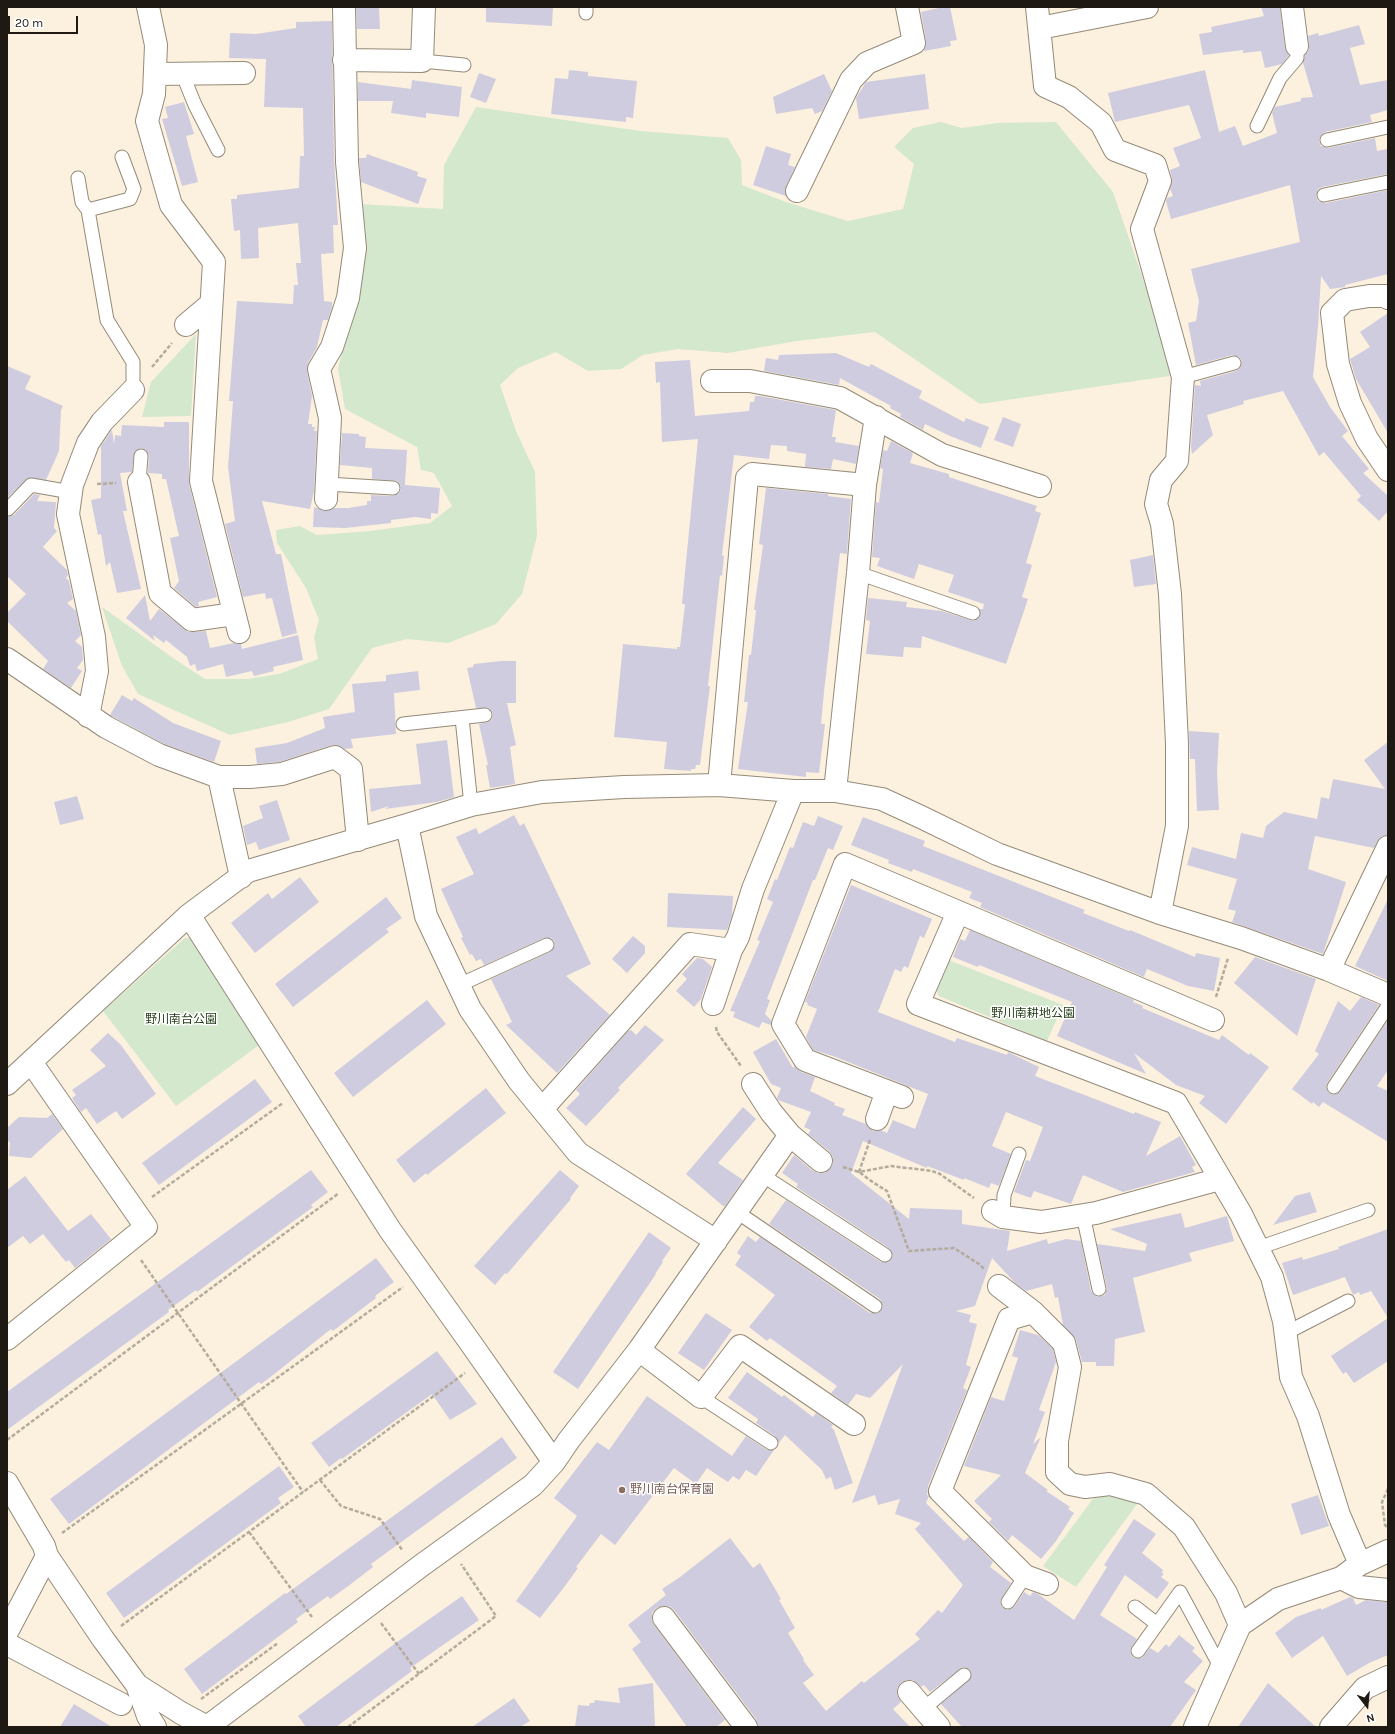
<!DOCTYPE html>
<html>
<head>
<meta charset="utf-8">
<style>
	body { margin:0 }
	#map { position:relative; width:1395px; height:1734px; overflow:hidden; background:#fcf1de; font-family:Karla,sans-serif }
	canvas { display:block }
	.frame { position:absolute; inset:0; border:8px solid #1e1a13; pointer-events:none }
	.north { position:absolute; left:1347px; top:1686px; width:40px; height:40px; -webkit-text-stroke:3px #fff; paint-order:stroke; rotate:164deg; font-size:11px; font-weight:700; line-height:16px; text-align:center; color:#1e1a13 }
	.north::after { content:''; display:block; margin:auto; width:14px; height:18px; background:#1e1a13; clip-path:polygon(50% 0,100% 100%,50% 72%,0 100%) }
	.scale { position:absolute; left:8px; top:16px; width:70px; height:18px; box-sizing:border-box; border:2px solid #1e1a13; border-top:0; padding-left:5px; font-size:12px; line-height:14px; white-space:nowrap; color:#1e1a13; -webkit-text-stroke:3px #fff; paint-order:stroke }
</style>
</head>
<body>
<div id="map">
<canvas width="1395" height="1734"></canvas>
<div class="frame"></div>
<div class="north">N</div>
<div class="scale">20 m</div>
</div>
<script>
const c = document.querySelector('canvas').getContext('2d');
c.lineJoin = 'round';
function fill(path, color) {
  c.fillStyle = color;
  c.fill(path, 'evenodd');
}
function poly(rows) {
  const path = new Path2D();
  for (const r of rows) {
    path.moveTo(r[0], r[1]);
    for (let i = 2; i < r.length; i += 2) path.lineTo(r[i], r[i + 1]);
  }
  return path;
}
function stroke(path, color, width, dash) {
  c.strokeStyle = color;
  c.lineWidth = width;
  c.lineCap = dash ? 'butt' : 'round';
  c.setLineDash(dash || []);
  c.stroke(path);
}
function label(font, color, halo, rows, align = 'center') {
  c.font = font + ' Karla,"Noto Sans JP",sans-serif';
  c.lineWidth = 3;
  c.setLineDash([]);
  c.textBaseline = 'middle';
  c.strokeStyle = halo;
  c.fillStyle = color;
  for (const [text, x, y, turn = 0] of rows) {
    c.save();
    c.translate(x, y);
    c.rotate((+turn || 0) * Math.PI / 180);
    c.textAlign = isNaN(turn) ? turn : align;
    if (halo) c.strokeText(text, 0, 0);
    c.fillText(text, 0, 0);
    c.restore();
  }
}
fill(poly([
	[476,107,640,131,728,138,741,160,742,185,786,202,848,221,903,209,914,164,894,147,913,128,941,122,962,128,998,123,1056,122,1113,192,1176,375,980,404,875,332,797,341,728,353,678,349,643,355,621,369,588,371,556,352,518,368,500,385,516,431,535,472,537,536,522,594,496,624,448,643,407,639,372,648,329,709,288,722,230,735,138,694,122,666,102,607,173,658,205,679,247,679,279,674,318,659,314,637,319,620,306,588,277,543,276,530,300,526,317,535,370,531,430,523,452,506,434,473,421,470,417,447,345,409,338,369,361,275,361,204,443,209,444,165],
	[196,334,191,416,142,417,151,382],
	[185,938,195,938,262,1043,176,1106,103,1011],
	[946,959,1063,1005,1047,1041,939,996,934,985],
	[1095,1496,1118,1496,1140,1500,1076,1587,1043,1566]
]), '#d4e8ce');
fill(poly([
	[356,7,379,7,380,29,357,29],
	[486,7,553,7,552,26,486,22],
	[943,7,950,7,957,40,950,41,951,46,924,51,926,41,921,12],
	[1261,7,1280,7,1285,48,1289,55,1282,64,1265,68,1261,51,1243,53,1243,50,1203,55,1199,34,1212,32,1211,27,1264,16],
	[332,21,334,157,338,225,333,225,334,253,321,254,324,301,332,302,332,307,328,320,323,320,317,347,308,363,307,371,312,396,308,424,312,424,312,427,315,427,314,431,317,431,314,491,310,509,262,501,276,554,281,554,297,633,282,637,272,598,266,599,265,593,243,597,225,524,235,521,228,467,233,401,229,401,237,301,293,304,294,285,298,285,296,263,301,263,298,223,258,228,259,258,241,259,240,230,234,231,231,199,237,199,237,195,299,188,300,156,304,156,303,108,264,107,266,59,229,58,230,33,256,34,296,28,296,22],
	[1359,25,1365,44,1350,48,1360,85,1388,80,1388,110,1370,115,1372,122,1325,132,1320,137,1319,141,1321,146,1328,148,1375,138,1377,151,1388,149,1388,174,1322,187,1318,189,1316,196,1318,201,1326,203,1388,190,1388,274,1345,285,1345,287,1330,289,1321,276,1318,327,1313,377,1330,407,1348,431,1342,436,1369,469,1363,473,1388,496,1388,511,1379,521,1357,500,1361,496,1324,452,1319,456,1283,391,1243,401,1244,404,1207,415,1213,435,1192,454,1191,447,1195,385,1201,386,1200,381,1236,371,1240,368,1242,361,1239,357,1232,355,1196,365,1188,323,1196,321,1199,301,1191,269,1300,242,1290,185,1171,219,1166,201,1167,198,1173,196,1170,189,1172,178,1170,170,1180,166,1173,148,1201,138,1189,105,1115,122,1108,93,1205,70,1219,132,1235,126,1243,146,1277,133,1272,113,1275,107,1301,101,1301,98,1313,97,1303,63,1305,55,1309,50,1308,36,1318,33,1319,36],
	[569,70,588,72,588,76,637,81,633,118,626,117,626,122,551,114,555,78,568,79],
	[479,73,496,79,486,103,470,97],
	[824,74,832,91,822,111,815,114,812,108,776,114,773,97],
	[925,74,929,109,859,119,856,98,866,82],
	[412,80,462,87,459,117,426,113,426,118,391,113,393,101,358,101,358,82,411,89],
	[184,102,194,134,186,136,198,182,182,186,162,119,168,118,165,107],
	[766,146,791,154,788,165,795,167,786,186,786,196,753,185],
	[367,154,418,172,417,176,427,179,418,204,361,182,359,158,366,158],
	[1388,313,1388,433,1356,379,1350,359,1370,347,1360,332],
	[836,353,869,367,871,364,922,391,919,398,964,422,966,418,989,427,981,448,950,436,925,424,923,430,900,417,901,414,890,408,891,406,840,378,839,385,764,371,766,358,778,360,779,355],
	[690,360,695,416,749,411,750,402,754,402,755,396,760,396,836,410,832,437,836,437,835,442,859,446,856,464,833,459,831,469,805,467,806,454,787,451,787,446,771,445,769,459,734,455,722,555,724,556,722,576,720,575,713,641,708,686,710,686,700,765,696,765,695,769,691,769,691,771,664,769,667,742,614,737,623,644,677,649,677,647,680,647,685,604,682,604,685,572,698,439,662,442,660,382,656,383,655,362],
	[7,366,31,376,25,389,63,406,61,410,59,451,46,480,28,478,7,498],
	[1003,417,1021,424,1013,447,994,440],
	[164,422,189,422,189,484,217,597,198,602,199,606,196,607,174,588,179,581,170,538,179,536,166,479,162,479,162,474,148,473,149,456,146,450,141,448,134,452,132,472,120,473,127,511,123,511,141,589,117,593,110,562,106,566,101,534,98,535,91,500,101,498,101,446,112,430,114,444,115,435,121,436,122,425,164,427],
	[342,433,359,434,359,436,366,437,365,448,407,450,405,485,440,488,438,514,431,513,431,519,415,517,391,520,391,523,345,528,313,527,314,507,326,511,335,508,348,508,367,505,367,501,371,501,371,495,393,496,399,493,401,489,400,485,397,481,372,479,372,468,340,465],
	[891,441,913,453,910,463,949,474,949,477,1037,506,1035,511,1041,513,1026,563,1032,565,1022,597,1028,599,1006,664,922,636,921,648,904,647,903,657,866,654,870,621,866,620,868,598,907,602,906,607,942,611,974,621,980,616,979,609,983,609,984,604,948,592,954,575,919,564,914,579,877,566,880,558,872,557,876,502,879,503,883,469,880,468,883,450,887,451],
	[766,488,828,494,828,496,851,499,847,554,840,553,824,692,821,724,825,724,819,773,806,772,806,777,738,769,748,702,744,702,749,655,751,655,756,610,754,610,763,545,759,544],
	[34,494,40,495,37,501,56,502,54,528,57,531,43,547,67,570,68,575,66,578,69,581,73,599,67,603,76,611,81,635,75,641,82,647,83,660,77,668,82,671,71,688,43,669,48,661,7,621,7,613,26,594,7,576,7,517,14,515],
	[1153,555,1156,584,1134,587,1130,560],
	[145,595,150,621,159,609,188,632,206,631,210,648,234,643,241,644,242,649,298,635,303,660,273,667,274,671,254,676,252,671,226,677,223,664,197,671,195,664,190,666,187,657,166,640,164,643,153,635,155,641,126,618],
	[501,661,516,661,516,703,507,703,516,745,510,747,515,784,490,788,486,765,488,765,479,724,489,722,492,719,493,714,488,708,476,708,467,668,473,667,474,664],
	[418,671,420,690,394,693,396,734,351,739,353,748,345,749,337,745,332,745,279,762,257,764,255,748,287,743,325,728,323,717,355,712,352,684,386,681,386,675],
	[122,695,132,701,134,698,173,723,221,741,214,762,164,744,110,715],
	[1189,731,1219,733,1217,773,1219,810,1197,811,1195,759,1190,759],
	[447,740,454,797,437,802,385,809,389,806,371,812,369,789,421,784,416,744],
	[1388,742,1388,835,1381,837,1374,848,1315,836,1308,869,1346,882,1323,954,1232,922,1236,911,1228,909,1237,879,1187,865,1192,847,1236,859,1241,833,1263,838,1266,826,1284,812,1317,819,1321,797,1329,799,1333,779,1385,789,1364,760],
	[77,796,84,819,60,825,54,802],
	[277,800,290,840,259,850,256,842,247,845,243,826,263,818,259,806],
	[514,815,520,826,524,823,591,964,566,976,610,1015,557,1073,506,1025,512,1022,491,979,550,952,555,946,554,941,551,938,544,938,484,965,481,959,476,961,472,954,470,955,461,938,463,937,441,889,474,874,456,837,476,828,479,834],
	[818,816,843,826,833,850,828,848,815,880,813,880,767,999,770,1000,765,1014,771,1020,771,1025,762,1022,759,1028,733,1017,735,1012,730,1011,760,941,757,940,773,902,767,899,775,879,777,880,790,847,793,848,803,822,814,826],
	[863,817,925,841,923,846,1085,910,1083,913,1129,931,1130,930,1195,957,1196,953,1220,958,1214,991,1188,986,1147,969,1144,977,980,907,982,903,969,898,972,892,913,869,912,872,888,863,889,860,851,845],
	[300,877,319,902,255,953,231,923,268,893,272,899],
	[851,885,932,919,924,938,920,936,908,968,904,966,901,972,895,969,878,1012,955,1042,957,1038,1007,1055,1008,1052,1039,1067,1035,1076,1134,1114,1135,1112,1161,1122,1146,1156,1180,1136,1196,1165,1192,1167,1195,1172,1123,1192,1083,1175,1071,1204,1034,1191,1031,1198,1014,1192,1026,1160,1030,1161,1043,1127,1006,1112,992,1146,1011,1154,999,1186,991,1183,989,1188,964,1178,964,1180,927,1166,927,1168,863,1141,851,1173,909,1219,910,1208,962,1210,962,1224,1010,1231,1007,1251,1047,1239,1048,1244,1066,1239,1081,1241,1091,1291,1097,1297,1105,1295,1107,1288,1097,1244,1145,1251,1147,1244,1110,1229,1181,1213,1185,1228,1227,1216,1234,1241,1189,1253,1192,1261,1133,1278,1145,1332,1115,1339,1114,1366,1096,1366,1096,1362,1082,1362,1076,1340,1063,1325,1058,1297,1055,1298,1052,1284,1026,1291,1015,1283,992,1258,975,1306,956,1311,971,1315,969,1322,977,1324,966,1365,971,1367,963,1388,967,1390,928,1486,927,1495,929,1496,926,1503,964,1541,969,1537,993,1562,990,1567,1011,1583,1000,1601,1001,1606,1007,1610,1014,1607,1024,1592,1030,1596,1033,1592,1038,1594,1074,1620,1107,1567,1104,1565,1134,1519,1156,1534,1142,1553,1163,1570,1162,1573,1164,1574,1161,1577,1169,1583,1157,1599,1125,1575,1100,1615,1137,1639,1130,1650,1131,1655,1134,1658,1142,1658,1150,1648,1158,1653,1166,1644,1169,1647,1179,1635,1195,1648,1192,1651,1203,1661,1184,1682,1196,1690,1170,1727,962,1727,941,1704,971,1678,970,1670,963,1667,930,1692,924,1685,921,1687,913,1680,906,1680,901,1683,897,1688,897,1694,901,1702,893,1709,910,1727,758,1727,756,1719,674,1610,669,1606,662,1606,656,1608,652,1613,652,1620,654,1625,725,1720,716,1727,687,1727,632,1649,641,1642,628,1625,666,1595,662,1589,680,1577,730,1538,753,1568,760,1563,781,1599,779,1600,795,1628,788,1633,804,1659,803,1660,814,1675,803,1683,826,1711,862,1681,864,1683,920,1639,915,1634,938,1610,942,1613,963,1585,915,1529,921,1523,895,1514,900,1499,878,1505,875,1495,852,1503,903,1364,870,1398,856,1394,848,1405,831,1393,837,1386,770,1338,767,1341,749,1327,775,1295,735,1265,741,1256,737,1253,748,1236,756,1242,760,1237,870,1313,878,1313,883,1307,880,1299,769,1224,786,1200,881,1262,888,1262,893,1256,889,1248,796,1187,798,1184,782,1173,794,1155,813,1171,819,1173,825,1173,830,1169,833,1164,833,1157,829,1151,808,1134,811,1130,804,1127,811,1112,778,1100,777,1098,781,1088,771,1084,753,1052,776,1039,793,1068,794,1066,801,1072,815,1077,810,1091,835,1103,834,1105,845,1109,842,1115,866,1124,873,1131,881,1130,887,1133,893,1120,915,1129,928,1094,833,1056,813,1050,806,1037,817,1009,807,1005,808,1003,805,1002],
	[668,893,733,896,732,916,727,930,667,927],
	[386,897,402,918,386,929,389,932,293,1007,275,984],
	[1388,899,1388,981,1355,966],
	[970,930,1134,1000,1133,1002,1143,1006,1142,1008,1219,1040,1222,1035,1249,1055,1250,1053,1269,1067,1226,1124,1199,1103,1205,1096,1176,1085,1134,1053,1146,1074,1057,1036,1072,1002,979,965,978,967,953,957,960,939,965,941],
	[633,936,645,946,645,953,627,973,612,959],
	[1255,957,1316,979,1297,1036,1234,983],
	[697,958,703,959,712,967,701,999,694,1007,676,991,687,979,682,974],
	[1361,997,1379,1005,1327,1083,1326,1087,1329,1093,1333,1095,1340,1092,1388,1020,1388,1070,1377,1086,1388,1091,1388,1142,1323,1102,1319,1107,1313,1102,1312,1104,1292,1089,1319,1054,1315,1051,1338,1001,1350,1011],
	[427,1000,446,1024,353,1097,334,1073],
	[645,1025,664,1040,618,1088,620,1090,586,1126,566,1108,580,1094,576,1090,628,1031,631,1030,636,1035],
	[108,1033,121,1045,156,1094,122,1119,116,1111,97,1124,86,1108,81,1112,72,1098,76,1095,72,1090,106,1066,90,1050],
	[255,1079,272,1102,159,1185,142,1163],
	[486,1088,506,1113,427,1175,426,1173,414,1183,396,1160],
	[743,1107,756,1119,718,1163,743,1180,725,1206,723,1206,686,1174],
	[52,1114,63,1129,31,1158,9,1156,10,1142,7,1141,7,1128,19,1117,47,1118],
	[311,1170,328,1192,311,1205,313,1207,197,1292,196,1290,168,1310,169,1312,7,1430,7,1392],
	[560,1170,579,1186,570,1198,571,1199,507,1274,505,1273,495,1285,474,1266],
	[25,1176,68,1231,91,1214,111,1239,75,1268,69,1260,66,1262,43,1234,30,1244,23,1236,7,1248,7,1190],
	[1310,1192,1317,1212,1273,1225,1295,1196],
	[1388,1229,1388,1361,1354,1383,1346,1372,1343,1374,1331,1356,1388,1318,1371,1291,1360,1295,1359,1292,1353,1295,1345,1277,1293,1295,1282,1263,1302,1257,1303,1260,1339,1249,1338,1247],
	[649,1232,671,1248,662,1261,663,1262,655,1274,656,1274,578,1389,553,1372],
	[376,1258,394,1282,375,1296,376,1298,333,1331,331,1329,268,1379,261,1384,259,1382,69,1524,50,1499],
	[706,1313,732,1330,704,1370,678,1353],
	[1020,1330,1038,1335,1053,1349,1056,1362,1039,1410,1045,1412,1033,1444,1041,1437,1025,1473,1048,1490,1046,1491,1070,1507,1068,1509,1074,1513,1056,1541,1041,1559,1012,1535,1008,1541,989,1522,992,1519,974,1501,1001,1475,964,1466,991,1397,1004,1401,1018,1358,1012,1356],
	[437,1351,477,1404,450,1420,432,1394,342,1459,341,1458,329,1467,311,1443],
	[747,1372,782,1397,784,1395,813,1417,816,1413,833,1425,831,1427,834,1430,853,1483,835,1490,831,1477,826,1479,822,1470,785,1435,779,1443,775,1436,756,1423,758,1419,728,1398],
	[647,1396,732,1456,746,1436,767,1450,774,1450,756,1476,746,1470,739,1480,733,1476,728,1482,707,1468,696,1484,674,1468,615,1545,601,1534,576,1567,578,1568,565,1586,540,1618,516,1601,577,1516,554,1498,597,1442,609,1450],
	[502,1437,517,1458,371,1564,373,1567,351,1584,330,1599,328,1596,296,1619,298,1622,202,1694,184,1669,285,1593,286,1594],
	[279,1466,294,1487,278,1498,281,1503,124,1618,106,1593],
	[1318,1495,1329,1526,1301,1535,1291,1504],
	[462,1596,479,1620,410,1668,412,1671,336,1727,306,1727,298,1716,397,1642],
	[1350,1597,1353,1598,1356,1605,1366,1600,1387,1602,1388,1606,1388,1655,1369,1663,1347,1676,1323,1636,1292,1658,1275,1633,1296,1617,1321,1608,1321,1610],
	[653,1683,655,1727,575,1727,578,1705,589,1706,590,1703,594,1703,595,1700,620,1703,618,1688],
	[1268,1683,1316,1727,1238,1727],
	[514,1698,530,1721,520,1727,472,1727],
	[74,1704,112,1727,60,1727]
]), '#cfcce0');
const service = poly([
	[586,7,586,13],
	[422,61,464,65],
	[182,73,195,105,218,150],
	[1257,126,1280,78,1297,58,1297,46],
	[1327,140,1388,127],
	[78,178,82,202,88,210,107,320,133,362,133,390],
	[1324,195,1388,182],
	[88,210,130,199,134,189,122,157],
	[1183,377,1234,363],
	[139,482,141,456],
	[327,484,393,488],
	[8,509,31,485,71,492],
	[858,573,973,613],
	[462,718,471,805],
	[403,724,485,715],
	[459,985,547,945],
	[1334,1087,1388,1006],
	[762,1175,885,1255],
	[737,1212,875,1306],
	[1083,1215,1099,1289],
	[1003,1217,1004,1195,1019,1154],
	[1258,1248,1368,1210],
	[1286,1333,1348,1301],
	[701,1397,771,1443],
	[1008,1602,1025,1576],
	[1135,1607,1157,1624],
	[1138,1651,1180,1592,1221,1668],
	[923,1709,964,1675]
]);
const minor = poly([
	[148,7,156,45,154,94,147,121,171,205,214,262,201,481,239,632],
	[1037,7,1045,86,1069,97,1101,123,1115,150,1155,165,1160,181,1142,229,1183,377,1177,461,1161,480,1156,504,1162,524,1170,594,1177,744,1177,826,1160,913],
	[1292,7,1297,46],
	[1040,28,1147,7],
	[344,60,422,61,424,7],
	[155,74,244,73],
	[797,191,851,80,867,63,914,43,907,7],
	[1388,298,1387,296,1369,296,1345,300,1332,313,1338,364,1350,403,1367,439,1388,470],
	[186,325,211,304],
	[712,381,750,381,840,398,942,455,1040,486],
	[139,482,160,593,192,620,234,614],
	[865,485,876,417],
	[326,499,330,418,319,369,332,347,348,298,355,248,347,162,344,7],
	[7,659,106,727,159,755,219,777,250,777,282,774,335,757,351,769,358,840],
	[88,716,97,671,94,637,68,514,72,485,88,443,102,422,133,390],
	[219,777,241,877],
	[719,785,747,478,752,474,865,485,858,573,835,791],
	[407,825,426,916,470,1009,519,1081,578,1153,716,1241],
	[958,912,918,1004,1176,1103,1241,1214,1272,1277,1284,1321,1291,1377,1308,1416,1339,1515,1360,1564],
	[189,915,390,1230,472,1345,554,1462],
	[1329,970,1388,847],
	[713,1004,731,950,738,937,753,889,793,791],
	[7,1084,189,915,248,871,407,825,471,805,542,792,624,787,719,785,793,791,835,791,882,799,921,817,997,854,1160,913,1241,938,1329,970,1388,995],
	[753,1084,771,1112,790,1135,821,1161],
	[902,1097,805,1060,783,1024,845,864,1213,1020],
	[542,1109,690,944,731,950],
	[877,1119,887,1091],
	[993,1211,1003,1217,1041,1222,1096,1213,1220,1179],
	[999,1286,1033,1312],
	[7,1339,146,1227,31,1062],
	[639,1350,701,1397,740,1346,854,1424],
	[7,1483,44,1546,47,1556,103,1639,137,1685,148,1716,155,1727],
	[1341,1578,1359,1587,1388,1590],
	[1047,1584,1025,1576,940,1491,1009,1319,1033,1312,1064,1343,1070,1367,1057,1441,1057,1472,1070,1484,1085,1487,1110,1484,1146,1494,1184,1527,1226,1593,1240,1625],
	[664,1618,746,1727],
	[7,1632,47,1556],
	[7,1644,121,1704],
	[137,1685,181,1713,207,1727],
	[909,1692,939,1727],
	[207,1727,422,1565,533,1485,554,1462,569,1440,639,1350,790,1135],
	[1195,1727,1240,1625,1278,1599,1341,1578,1360,1564,1388,1551],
	[1331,1727,1365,1688,1388,1677]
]);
stroke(service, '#958a79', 15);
stroke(minor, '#958a79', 24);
stroke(poly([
	[152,367,172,343],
	[97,484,116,483],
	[1216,997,1228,958],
	[716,1027,717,1032,741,1066],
	[870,1140,859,1172,891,1166,932,1171,940,1174,974,1198],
	[843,1167,859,1172,874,1183,887,1191,909,1251,954,1248,979,1264,984,1269],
	[152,1197,283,1103],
	[141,1260,303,1492],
	[7,1440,339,1193],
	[320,1480,341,1506,380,1519,403,1551],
	[1388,1489,1382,1502,1385,1525,1388,1528],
	[249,1532,312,1617],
	[62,1533,403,1287],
	[381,1623,419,1674],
	[121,1626,465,1373],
	[201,1699,278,1643],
	[348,1727,496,1616,461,1564]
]), '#b4ab9c', 2.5, [4, 2]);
stroke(service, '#fff', 13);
stroke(minor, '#fff', 22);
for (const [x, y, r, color] of [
	[622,1490,4,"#8d6e63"]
]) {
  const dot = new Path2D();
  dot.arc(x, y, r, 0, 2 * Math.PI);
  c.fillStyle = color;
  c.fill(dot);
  stroke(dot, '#fff', 1.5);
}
label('12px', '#1e3913', '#fff', [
	["野川南耕地公園",1033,1014],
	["野川南台公園",181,1020]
]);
label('12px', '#785e54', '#fff', [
	["野川南台保育園",630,1490]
], 'left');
</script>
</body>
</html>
